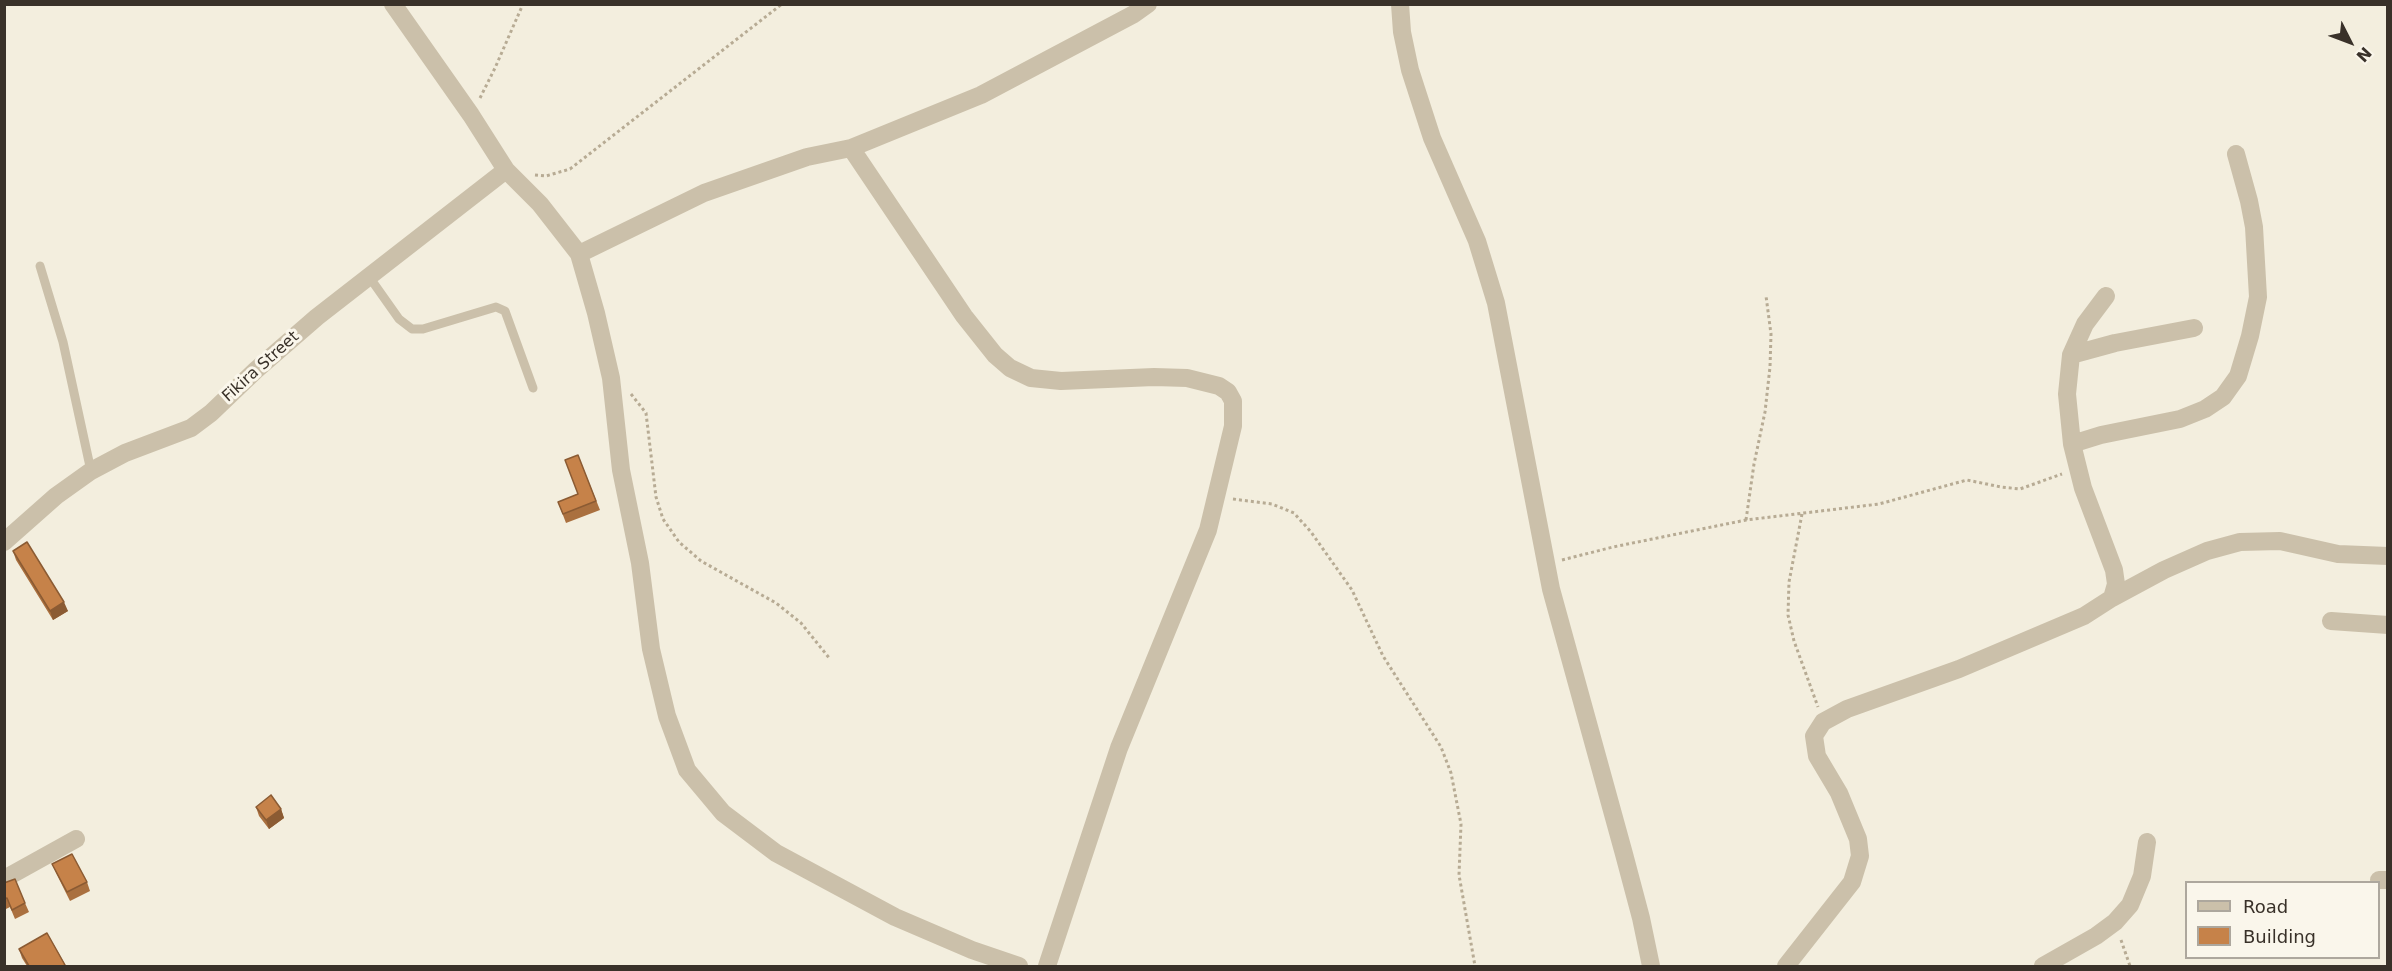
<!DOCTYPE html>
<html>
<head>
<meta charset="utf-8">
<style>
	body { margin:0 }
	#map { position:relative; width:2392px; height:971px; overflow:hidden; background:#f3eede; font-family:"DejaVu Sans",sans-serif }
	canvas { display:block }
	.frame { position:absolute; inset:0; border:6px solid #393129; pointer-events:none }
	.legend { position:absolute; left:2185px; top:881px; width:195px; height:78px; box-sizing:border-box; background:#faf6eb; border:2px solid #ada79d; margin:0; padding:8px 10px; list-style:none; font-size:18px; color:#393129 }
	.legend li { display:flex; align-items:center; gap:12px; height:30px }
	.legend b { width:30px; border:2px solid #ada79d }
	.north { position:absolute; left:2320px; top:12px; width:60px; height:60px; -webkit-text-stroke:4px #faf6eb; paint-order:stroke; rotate:132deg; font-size:16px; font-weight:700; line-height:24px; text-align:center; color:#393129 }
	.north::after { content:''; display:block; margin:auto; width:21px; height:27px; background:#393129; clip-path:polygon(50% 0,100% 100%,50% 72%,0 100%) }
</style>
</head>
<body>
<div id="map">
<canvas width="2392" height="971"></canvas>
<div class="frame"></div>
<ul class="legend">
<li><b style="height:8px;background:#cbc0aa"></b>Road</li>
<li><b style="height:16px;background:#c68249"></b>Building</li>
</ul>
<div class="north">N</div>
</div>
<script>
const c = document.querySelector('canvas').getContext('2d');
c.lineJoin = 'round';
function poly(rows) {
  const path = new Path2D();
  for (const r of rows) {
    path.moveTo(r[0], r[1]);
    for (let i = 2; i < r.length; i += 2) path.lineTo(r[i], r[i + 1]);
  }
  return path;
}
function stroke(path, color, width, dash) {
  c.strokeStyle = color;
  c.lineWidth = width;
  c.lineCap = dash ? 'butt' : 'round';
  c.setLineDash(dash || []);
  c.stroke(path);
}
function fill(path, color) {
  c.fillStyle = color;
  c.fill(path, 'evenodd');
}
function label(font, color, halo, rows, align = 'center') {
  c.font = font + ' "DejaVu Sans",sans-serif';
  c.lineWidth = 6;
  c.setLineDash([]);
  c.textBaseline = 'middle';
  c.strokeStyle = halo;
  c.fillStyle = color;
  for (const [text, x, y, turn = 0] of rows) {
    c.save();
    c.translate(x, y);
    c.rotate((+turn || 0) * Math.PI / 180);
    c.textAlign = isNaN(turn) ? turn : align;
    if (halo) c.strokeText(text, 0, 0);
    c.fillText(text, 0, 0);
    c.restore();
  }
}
stroke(poly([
	[480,98,495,68,523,4],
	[535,175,546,176,570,169,782,4],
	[631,394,646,413,656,497,663,519,679,542,701,561,776,603,801,623,830,659],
	[1233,499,1272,504,1294,513,1311,532,1352,590,1383,656,1441,747,1451,773,1461,824,1459,875,1475,966],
	[1802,514,1789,582,1788,615,1794,641,1818,707],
	[1746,520,1754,464,1765,412,1770,367,1771,334,1766,296],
	[1562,560,1613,547,1746,520,1879,504,1967,480,2001,487,2020,489,2062,474],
	[2121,940,2130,966]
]), '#b7ab94', 3, [3, 3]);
stroke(poly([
	[40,266,63,342,91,471],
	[370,278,399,319,412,329,423,329,496,307,505,311,533,388]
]), '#cbc0aa', 9);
stroke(poly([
	[393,4,471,115,506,170,540,204,579,254,596,313,611,378,621,470,640,563,651,649,667,716,687,770,723,813,776,853,895,917,972,950,1019,966],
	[1400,4,1402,32,1410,70,1432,138,1477,241,1496,303,1551,589,1624,854,1641,918,1651,966],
	[851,148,964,316,995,355,1010,368,1031,378,1061,381,1154,377,1187,378,1219,386,1228,392,1233,401,1233,426,1208,530,1119,748,1047,966],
	[579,254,704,193,807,157,851,148,981,95,1134,14,1148,4],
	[2071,355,2115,343,2194,328],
	[2072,444,2101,435,2180,419,2205,409,2223,397,2238,376,2250,336,2258,297,2254,227,2249,201,2236,154],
	[4,542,56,496,91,471,125,453,191,428,211,413,256,370,317,317,506,170],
	[2112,598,2164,570,2207,551,2240,542,2280,541,2338,554,2388,556],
	[2331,621,2388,625],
	[4,879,76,839],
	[2379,880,2388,880],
	[1786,966,1852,882,1860,856,1858,839,1839,793,1817,756,1814,736,1823,722,1847,709,1959,669,2084,616,2112,598,2116,584,2114,570,2083,488,2072,444,2067,394,2071,355,2085,324,2106,296],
	[2043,966,2096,936,2115,922,2130,905,2142,876,2147,842]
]), '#cbc0aa', 18);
fill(poly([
	[578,455,600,510,566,523,558,502,578,494],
	[13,551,68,611,53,620,16,560],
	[256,807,281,809,284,818,269,829,259,816],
	[52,864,87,882,90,891,70,901,56,873],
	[4,883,25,903,29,912,15,919,10,907,4,910],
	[47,933,66,966,27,966,22,958,19,949]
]), '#aa703f');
fill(poly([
	[64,602,68,611,53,620,50,611],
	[281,809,284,818,269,829,266,820]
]), '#8b5b33');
const building = poly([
	[578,455,596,501,563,514,558,502,578,494,565,460,578,455],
	[27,542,64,602,50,611,13,551,27,542],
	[271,795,281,809,266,820,256,807,271,795],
	[72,854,87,882,67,892,52,864,72,854],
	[15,879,25,903,12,910,7,898,4,899,4,883,15,879],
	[47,933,65,965,63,966,29,966,19,949,47,933]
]);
fill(building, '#c68249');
stroke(building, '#8b5b33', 1.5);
label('16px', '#393129', '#faf6eb', [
	["Fikira Street",261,367,-42]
]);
</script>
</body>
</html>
